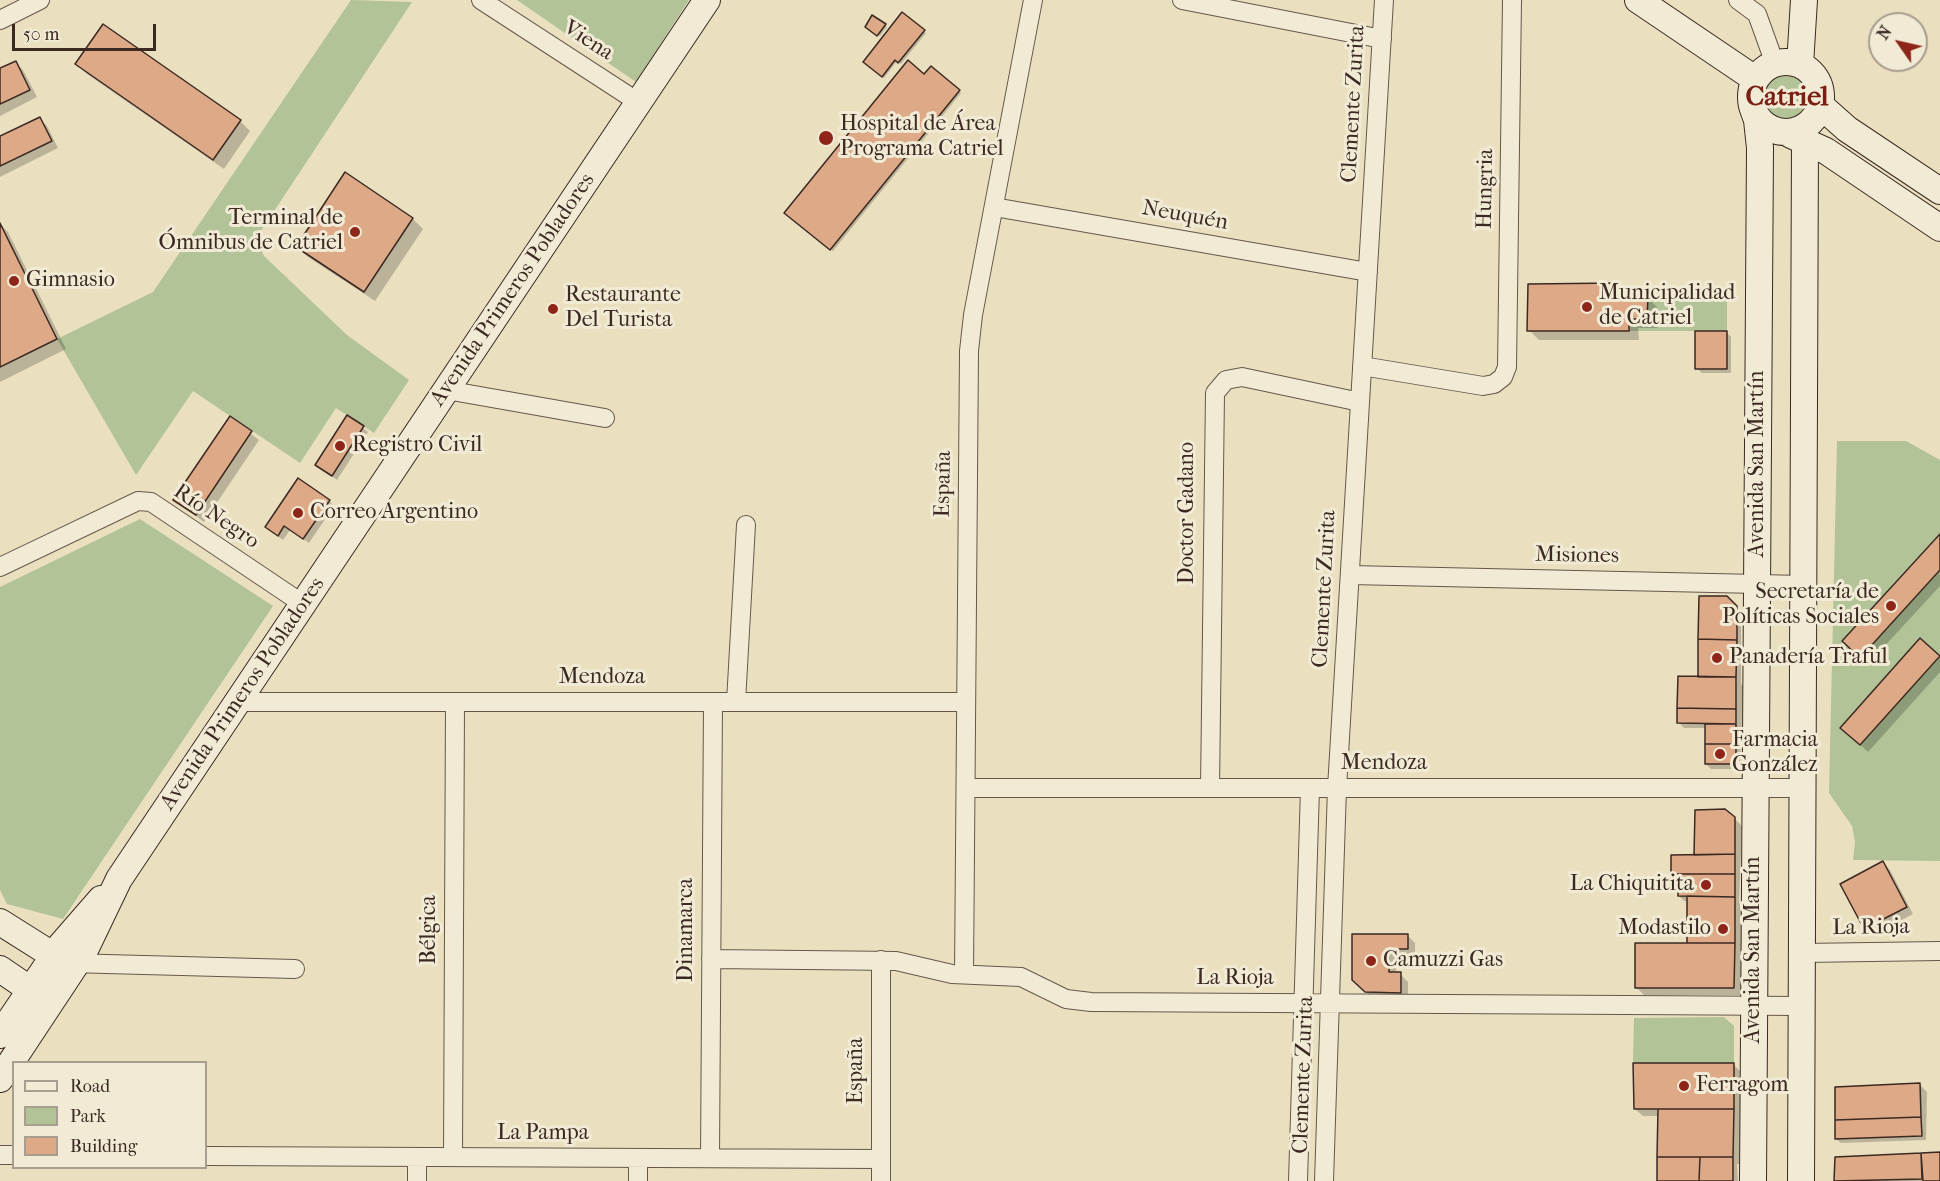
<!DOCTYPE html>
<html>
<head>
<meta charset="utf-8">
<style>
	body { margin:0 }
	#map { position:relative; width:1940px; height:1181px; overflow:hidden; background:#eae0c0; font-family:"IM FELL French Canon",serif }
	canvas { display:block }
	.legend { position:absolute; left:12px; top:1061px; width:195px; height:108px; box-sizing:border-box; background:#f1ebd6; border:2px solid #a89d8e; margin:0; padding:8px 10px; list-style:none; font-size:18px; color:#3b2922 }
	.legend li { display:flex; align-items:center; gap:12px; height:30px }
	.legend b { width:30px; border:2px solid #a89d8e }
	.north { position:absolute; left:1868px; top:12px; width:60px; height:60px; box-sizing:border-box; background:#f1ebd6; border:2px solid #a89d8e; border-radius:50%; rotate:304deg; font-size:16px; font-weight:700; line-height:24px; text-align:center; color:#3b2922 }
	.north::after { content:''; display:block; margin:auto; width:21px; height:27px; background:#8f2418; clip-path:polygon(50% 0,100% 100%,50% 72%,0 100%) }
	.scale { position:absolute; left:12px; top:24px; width:144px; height:27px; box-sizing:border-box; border:3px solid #3b2922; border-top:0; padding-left:8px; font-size:18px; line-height:21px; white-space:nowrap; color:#3b2922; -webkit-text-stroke:4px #f1ebd6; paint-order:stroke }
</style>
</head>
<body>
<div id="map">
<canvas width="1940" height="1181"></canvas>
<ul class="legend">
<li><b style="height:8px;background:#f1ebd6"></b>Road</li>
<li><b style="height:16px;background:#b1c397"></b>Park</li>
<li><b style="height:16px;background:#dda987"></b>Building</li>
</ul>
<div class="north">N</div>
<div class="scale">50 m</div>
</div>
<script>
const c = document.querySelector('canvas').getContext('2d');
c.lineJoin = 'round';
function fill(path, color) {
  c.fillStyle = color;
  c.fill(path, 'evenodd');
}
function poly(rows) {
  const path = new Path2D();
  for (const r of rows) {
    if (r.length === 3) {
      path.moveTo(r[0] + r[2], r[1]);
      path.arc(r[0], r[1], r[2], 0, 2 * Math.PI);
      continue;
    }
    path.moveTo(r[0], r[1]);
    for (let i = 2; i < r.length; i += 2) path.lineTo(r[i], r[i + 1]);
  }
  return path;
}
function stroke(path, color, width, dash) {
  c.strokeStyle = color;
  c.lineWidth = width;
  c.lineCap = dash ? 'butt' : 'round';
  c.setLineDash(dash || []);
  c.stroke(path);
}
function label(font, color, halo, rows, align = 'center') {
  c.font = font + ' "IM FELL French Canon",serif';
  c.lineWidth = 6;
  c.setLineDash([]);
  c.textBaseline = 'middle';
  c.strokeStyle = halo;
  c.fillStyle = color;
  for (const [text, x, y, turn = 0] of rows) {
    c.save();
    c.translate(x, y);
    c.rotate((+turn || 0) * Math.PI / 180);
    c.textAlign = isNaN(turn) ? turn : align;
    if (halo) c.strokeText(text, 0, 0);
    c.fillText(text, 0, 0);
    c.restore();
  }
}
fill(poly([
	[351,0,412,2,259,234,257,241,264,256,347,335,409,380,374,433,336,408,300,463,193,391,136,475,57,339,153,292],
	[517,0,689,0,636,82],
	[1786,98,24],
	[1648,296,1727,296,1727,331,1629,331,1629,319,1647,319],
	[1837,441,1906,441,1940,460,1940,861,1853,860,1855,842,1852,826,1829,793],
	[140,519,273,606,63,919,7,904,0,890,0,587],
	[1724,1017,1734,1026,1734,1063,1633,1063,1634,1018]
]), '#b1c397');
fill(poly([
	[902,14,926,33,901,64,897,61,884,78,865,62],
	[885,25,887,27,880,36,868,28],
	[15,62,23,70,37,97,0,116,0,70],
	[77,64,240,121,250,131,224,169,87,74],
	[931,68,961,93,833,251,786,212],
	[39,118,47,126,58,148,0,177,0,138],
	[346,174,413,219,423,229,375,301,308,257,298,247],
	[0,224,8,232,66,349,0,382],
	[1617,285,1627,297,1647,297,1657,307,1657,328,1638,328,1639,340,1539,340,1529,330],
	[1726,332,1731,337,1731,373,1702,373,1697,368],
	[348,417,368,432,337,480,317,465],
	[230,418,259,440,204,522,175,500],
	[329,501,334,506,309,543,290,530,283,540,266,527],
	[1940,536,1940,586,1868,664,1851,649],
	[1726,597,1741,612,1741,684,1743,686,1740,769,1711,769,1706,764,1707,728,1684,728,1679,723,1699,678],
	[1921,640,1940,658,1940,672,1868,752,1850,735],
	[1734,818,1742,826,1739,903,1742,906,1741,995,1644,995,1637,988,1689,945,1689,901,1684,901,1679,896,1679,878,1672,873,1698,856],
	[1883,862,1890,870,1913,914,1873,936,1865,928],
	[1354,935,1408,936,1415,943,1415,956,1396,956,1396,974,1400,974,1408,982,1408,1000,1374,999,1361,988],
	[1733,1064,1741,1072,1740,1164,1737,1164,1738,1181,1658,1181,1659,1116,1643,1116,1635,1109],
	[1920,1085,1927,1092,1926,1140,1841,1143,1836,1139],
	[1940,1154,1940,1181,1836,1181,1836,1159]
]), '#0003');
const building = poly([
	[902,12,925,30,898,63,895,60,882,77,863,62,902,12],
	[872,15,886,24,877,36,865,27,872,15],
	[103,24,241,120,213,160,75,64,103,24],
	[908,60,924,74,931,66,960,90,830,250,784,213,908,60],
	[16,61,30,90,0,104,0,68,16,61],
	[40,117,52,141,0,166,0,136,40,117],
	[345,172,413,218,364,292,296,247,345,172],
	[0,223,57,339,0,367,0,223],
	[1617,283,1617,296,1648,296,1647,319,1629,319,1629,331,1527,331,1528,284,1617,283],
	[1695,331,1727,331,1727,369,1695,369,1695,331],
	[347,415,364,426,332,476,315,465,347,415],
	[230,416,252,431,196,515,173,500,230,416],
	[298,478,330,500,303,539,284,526,278,536,265,527,298,478],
	[1940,534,1940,570,1860,658,1842,641,1940,534],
	[1699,596,1727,596,1737,606,1737,640,1698,639,1699,596],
	[1920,638,1940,656,1860,745,1840,728,1920,638],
	[1698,639,1737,640,1736,677,1698,677,1698,639],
	[1678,676,1736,677,1736,709,1677,708,1678,676],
	[1677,708,1736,709,1736,724,1677,723,1677,708],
	[1705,724,1736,724,1736,744,1705,744,1705,724],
	[1705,744,1736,744,1736,764,1705,764,1705,744],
	[1725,809,1735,817,1735,854,1694,855,1695,810,1725,809],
	[1735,854,1735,874,1671,874,1671,855,1735,854],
	[1883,861,1907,907,1864,929,1840,884,1883,861],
	[1678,874,1735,874,1735,897,1678,896,1678,874],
	[1687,896,1735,897,1735,943,1687,943,1687,896],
	[1352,934,1408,934,1408,949,1389,949,1389,972,1401,972,1401,993,1365,992,1352,980,1352,934],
	[1635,943,1735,943,1734,988,1635,988,1635,943],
	[1633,1063,1734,1063,1734,1109,1634,1109,1633,1063],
	[1920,1083,1921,1117,1835,1120,1835,1087,1920,1083],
	[1658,1109,1734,1109,1733,1157,1657,1157,1658,1109],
	[1921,1117,1922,1136,1835,1139,1835,1120,1921,1117],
	[1940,1152,1940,1181,1923,1181,1921,1153,1940,1152],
	[1921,1153,1922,1179,1834,1181,1835,1157,1921,1153],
	[1657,1157,1700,1157,1699,1181,1657,1181,1657,1157],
	[1700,1157,1733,1157,1733,1181,1699,1181,1700,1157]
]);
fill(building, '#dda987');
stroke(building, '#3b2922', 1.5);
const street = poly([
	[481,0,638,102],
	[1182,0,1382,39],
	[1738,0,1757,14,1775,64],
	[0,20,40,0],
	[994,207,1368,272],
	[1362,366,1483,386,1494,384,1503,377,1507,367,1512,0],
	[446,390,605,418],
	[0,567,138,501,151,502,303,604],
	[1350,575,1803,585],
	[237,702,966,702],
	[736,702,746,525],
	[966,788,1801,788],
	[1210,788,1215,393,1226,380,1242,377,1360,402],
	[1802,953,1940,951],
	[711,959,896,961,952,974,1021,977,1066,999,1091,1002,1802,1006],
	[881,960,881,1181],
	[68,963,295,969],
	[964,974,969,351,973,315,1033,0],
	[0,1155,14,1155],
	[206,1156,881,1159],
	[453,1157,455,702],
	[710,1158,713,702],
	[417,1181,417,1157],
	[638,1181,638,1158],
	[1298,1181,1310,788],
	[1324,1181,1337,788,1384,0]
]);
const secondary = poly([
	[1638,0,1755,79],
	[1786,97,35],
	[1800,65,1804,0],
	[1820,105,1847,129,1940,191],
	[1791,135,1826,151,1940,228],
	[0,922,54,956,64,969],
	[0,969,44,999],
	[0,1035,61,945,101,899],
	[0,1079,84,952,119,879,707,0],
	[1753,1181,1760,148,1757,120,1753,109],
	[1801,1181,1805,140,1803,128]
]);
stroke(street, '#67574a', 20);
stroke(secondary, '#3b2922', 28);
stroke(street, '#f1ebd6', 18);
stroke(secondary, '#f1ebd6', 26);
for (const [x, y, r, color] of [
	[826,138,8,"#8f2418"],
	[355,232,6,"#8f2418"],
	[14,281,6,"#8f2418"],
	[1587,307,6,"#8f2418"],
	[553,309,6,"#8f2418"],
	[340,446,6,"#8f2418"],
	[298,513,6,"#8f2418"],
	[1891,606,6,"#8f2418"],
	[1717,658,6,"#8f2418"],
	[1720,754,6,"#8f2418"],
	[1706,885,6,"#8f2418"],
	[1723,929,6,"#8f2418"],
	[1371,961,6,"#8f2418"],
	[1684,1086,6,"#8f2418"]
]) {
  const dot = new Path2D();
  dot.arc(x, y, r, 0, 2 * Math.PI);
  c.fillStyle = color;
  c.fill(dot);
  stroke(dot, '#f1ebd6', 2);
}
label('22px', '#3b2922', '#f1ebd6', [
	["Viena",588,41,33],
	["Clemente Zurita",1354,104,-87],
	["Hungria",1486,189,-89],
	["Neuquén",1185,216,10],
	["Avenida Primeros Pobladores",513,290,-56],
	["Avenida San Martín",1758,464,-90],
	["España",944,484,-89],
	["Doctor Gadano",1188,513,-90],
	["Río Negro",216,517,34],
	["Misiones",1577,556,1],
	["Clemente Zurita",1325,589,-87],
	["Mendoza",602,678],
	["Avenida Primeros Pobladores",243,694,-56],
	["Mendoza",1384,764],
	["La Rioja",1871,928,-1],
	["Bélgica",430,930,-90],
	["Dinamarca",687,930,-90],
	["Avenida San Martín",1754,950,-90],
	["La Rioja",1235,979],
	["España",857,1071,-90],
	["Clemente Zurita",1304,1075,-88],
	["La Pampa",543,1134]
]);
label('22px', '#3b2922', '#f1ebd6', [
	["Hospital de Área",840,125],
	["Programa Catriel",840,150],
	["Terminal de",343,219,"right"],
	["Ómnibus de Catriel",343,244,"right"],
	["Gimnasio",26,281],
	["Municipalidad",1599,294],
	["de Catriel",1599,319],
	["Restaurante",565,296],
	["Del Turista",565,321],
	["Registro Civil",352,446],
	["Correo Argentino",310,513],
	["Secretaría de",1879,593,"right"],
	["Políticas Sociales",1879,618,"right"],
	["Panadería Traful",1729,658],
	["Farmacia",1732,741],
	["González",1732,766],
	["La Chiquitita",1694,885,"right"],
	["Modastilo",1711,929,"right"],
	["Camuzzi Gas",1383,961],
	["Ferragom",1696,1086]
], 'left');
label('bold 28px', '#7a1f14', '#f1ebd6', [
	["Catriel",1787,98]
]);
</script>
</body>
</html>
